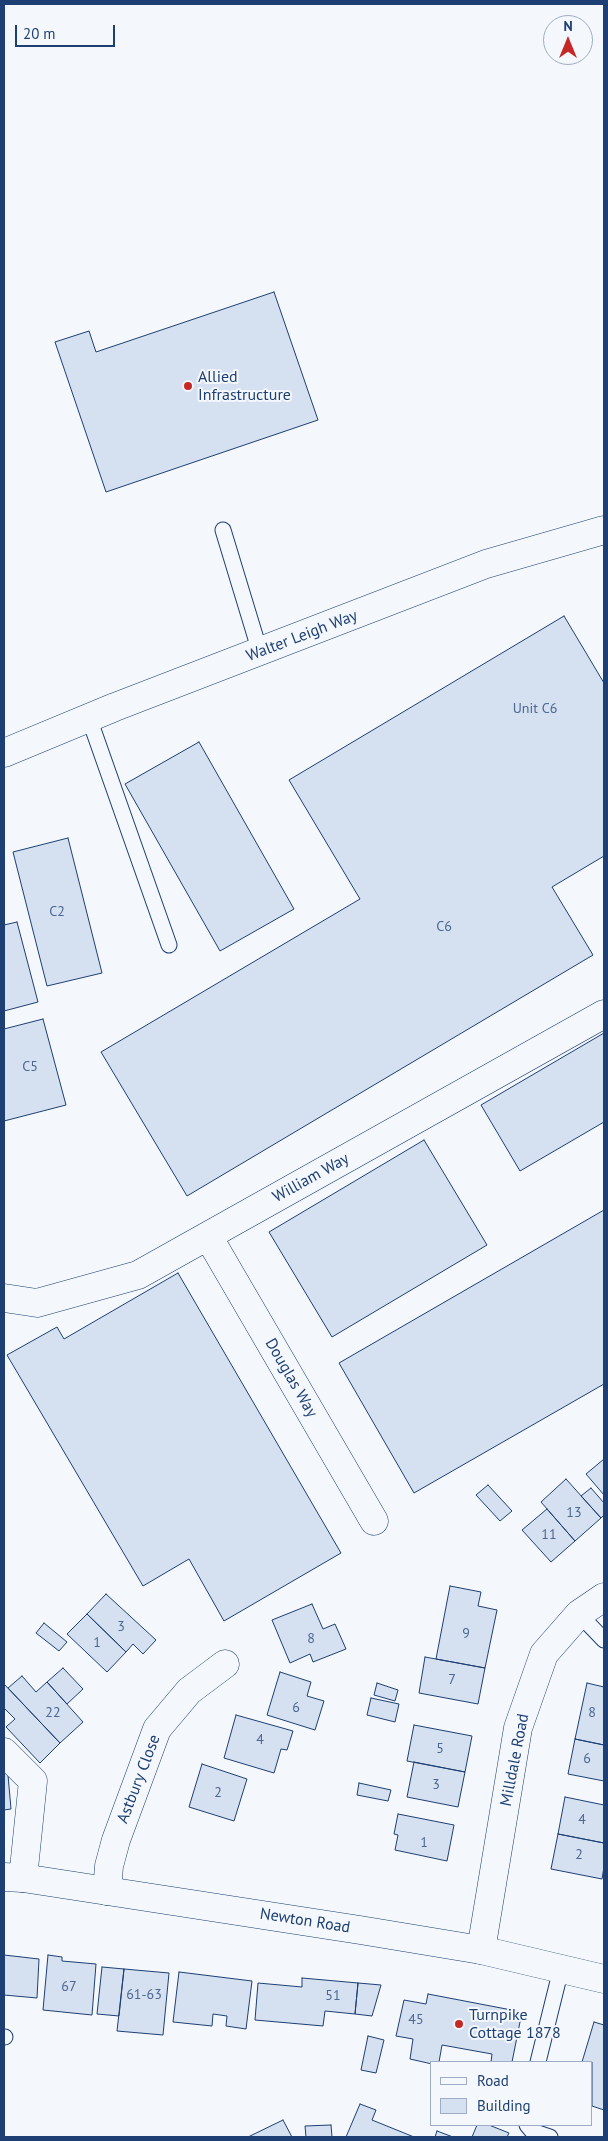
<!DOCTYPE html>
<html>
<head>
<meta charset="utf-8">
<style>
	body { margin:0 }
	#map { position:relative; width:608px; height:2141px; overflow:hidden; background:#f4f7fb; font-family:"PT Sans",sans-serif }
	canvas { display:block }
	.frame { position:absolute; inset:0; border:5px solid #1d3f73; pointer-events:none }
	.legend { position:absolute; left:430px; top:2061px; width:162px; height:65px; box-sizing:border-box; background:#f4f7fb; border:1px solid #9eadc5; margin:0; padding:6px 9px; list-style:none; font-size:15px; color:#1d3f73 }
	.legend li { display:flex; align-items:center; gap:10px; height:25px }
	.legend b { width:25px; border:1px solid #9eadc5 }
	.north { position:absolute; left:543px; top:15px; width:50px; height:50px; box-sizing:border-box; background:#f4f7fb; border:1px solid #9eadc5; border-radius:50%; rotate:0deg; font-size:14px; font-weight:700; line-height:20px; text-align:center; color:#1d3f73 }
	.north::after { content:''; display:block; margin:auto; width:18px; height:22px; background:#c62828; clip-path:polygon(50% 0,100% 100%,50% 72%,0 100%) }
	.scale { position:absolute; left:15px; top:25px; width:100px; height:22px; box-sizing:border-box; border:2px solid #1d3f73; border-top:0; padding-left:6px; font-size:15px; line-height:18px; white-space:nowrap; color:#1d3f73; -webkit-text-stroke:4px #f4f7fb; paint-order:stroke }
</style>
</head>
<body>
<div id="map">
<canvas width="608" height="2141"></canvas>
<div class="frame"></div>
<ul class="legend">
<li><b style="height:6px;background:#f4f7fb"></b>Road</li>
<li><b style="height:14px;background:#d5e0f0"></b>Building</li>
</ul>
<div class="north">N</div>
<div class="scale">20 m</div>
</div>
<script>
const c = document.querySelector('canvas').getContext('2d');
c.lineJoin = 'round';
function fill(path, color) {
  c.fillStyle = color;
  c.fill(path, 'evenodd');
}
function poly(rows) {
  const path = new Path2D();
  for (const r of rows) {
    path.moveTo(r[0], r[1]);
    for (let i = 2; i < r.length; i += 2) path.lineTo(r[i], r[i + 1]);
  }
  return path;
}
function stroke(path, color, width, dash) {
  c.strokeStyle = color;
  c.lineWidth = width;
  c.lineCap = dash ? 'butt' : 'round';
  c.setLineDash(dash || []);
  c.stroke(path);
}
function label(font, color, halo, rows, align = 'center') {
  c.font = font + ' "PT Sans",sans-serif';
  c.lineWidth = 4;
  c.setLineDash([]);
  c.textBaseline = 'middle';
  c.strokeStyle = halo;
  c.fillStyle = color;
  for (const [text, x, y, turn = 0] of rows) {
    c.save();
    c.translate(x, y);
    c.rotate((+turn || 0) * Math.PI / 180);
    c.textAlign = isNaN(turn) ? turn : align;
    if (halo) c.strokeText(text, 0, 0);
    c.fillText(text, 0, 0);
    c.restore();
  }
}
const building = poly([
	[274,292,318,420,106,492,55,342,89,331,96,352,274,292],
	[564,616,604,683,604,856,552,887,593,955,187,1196,101,1052,360,899,289,780,564,616],
	[199,742,294,909,220,951,125,784,199,742],
	[68,838,102,973,47,986,13,852,68,838],
	[17,922,38,1002,4,1011,4,925,17,922],
	[43,1019,66,1105,4,1121,4,1029,43,1019],
	[604,1033,604,1122,520,1171,481,1105,604,1033],
	[424,1140,487,1245,332,1337,269,1232,424,1140],
	[604,1210,604,1384,414,1493,339,1363,604,1210],
	[178,1273,341,1553,224,1621,189,1559,143,1586,7,1355,57,1327,64,1339,178,1273],
	[604,1459,604,1495,586,1474,604,1459],
	[566,1479,601,1518,575,1541,541,1502,566,1479],
	[488,1485,512,1511,500,1521,476,1495,488,1485],
	[591,1488,604,1503,604,1515,601,1518,581,1496,591,1488],
	[547,1509,575,1541,551,1562,522,1530,547,1509],
	[450,1586,481,1592,478,1606,497,1610,485,1668,436,1659,450,1586],
	[106,1594,156,1640,143,1654,133,1644,126,1652,87,1614,106,1594],
	[312,1604,323,1629,335,1624,346,1649,313,1662,310,1654,290,1663,272,1620,312,1604],
	[87,1614,126,1652,107,1672,67,1634,87,1614],
	[44,1623,67,1642,59,1651,36,1633,44,1623],
	[425,1657,485,1668,478,1704,419,1693,425,1657],
	[63,1668,83,1689,67,1704,47,1682,63,1668],
	[280,1672,311,1682,307,1696,324,1701,315,1730,267,1715,280,1672],
	[22,1676,36,1692,47,1682,83,1722,60,1743,8,1688,22,1676],
	[377,1683,398,1690,395,1701,374,1695,377,1683],
	[587,1683,604,1687,604,1745,575,1739,587,1683],
	[4,1684,60,1743,40,1763,6,1727,15,1719,4,1708,4,1684],
	[371,1698,399,1704,395,1722,367,1715,371,1698],
	[236,1715,293,1731,287,1750,281,1749,274,1773,224,1758,236,1715],
	[414,1725,472,1736,465,1772,407,1761,414,1725],
	[575,1739,604,1745,604,1781,568,1774,575,1739],
	[414,1762,465,1772,458,1807,407,1797,414,1762],
	[202,1764,247,1779,234,1821,189,1807,202,1764],
	[4,1769,8,1775,11,1809,4,1810,4,1769],
	[359,1783,391,1790,388,1801,357,1795,359,1783],
	[565,1797,604,1805,604,1843,558,1834,565,1797],
	[398,1814,454,1825,447,1861,395,1850,398,1835,394,1834,398,1814],
	[558,1834,604,1843,604,1867,602,1879,551,1869,558,1834],
	[4,1955,39,1959,37,1998,4,1995,4,1955],
	[48,1955,62,1957,62,1961,96,1964,92,2015,43,2010,48,1955],
	[102,1967,124,1969,119,2016,97,2014,102,1967],
	[124,1969,169,1973,163,2035,117,2031,124,1969],
	[179,1972,252,1981,246,2029,226,2026,227,2016,213,2014,212,2026,173,2022,179,1972],
	[302,1978,358,1983,355,2014,325,2011,323,2026,255,2020,258,1983,302,1987,302,1978],
	[358,1983,381,1985,372,2016,355,2014,358,1983],
	[428,1994,522,2012,512,2062,491,2062,492,2054,442,2045,439,2062,432,2064,410,2059,413,2039,396,2036,404,2000,426,2004,428,1994],
	[594,2022,604,2025,604,2110,592,2106,592,2062,582,2062,594,2022],
	[368,2036,384,2040,376,2073,361,2070,368,2036],
	[360,2104,376,2110,372,2120,414,2137,346,2137,360,2104],
	[283,2120,292,2137,248,2137,283,2120],
	[331,2125,332,2137,306,2137,305,2126,331,2125],
	[477,2125,489,2125,509,2133,507,2137,472,2137,477,2125],
	[437,2131,453,2137,435,2137,437,2131]
]);
fill(building, '#d5e0f0');
stroke(building, '#1d3f73', 1);
const service = poly([
	[223,530,260,652],
	[89,718,169,945],
	[579,1614,604,1640],
	[4,2037,5,2037],
	[538,2062,561,1969],
	[527,2125,532,2131,550,2137]
]);
const minor = poly([
	[4,753,115,707,486,564,604,530],
	[208,1236,374,1521],
	[4,1298,37,1303,138,1275,604,1014],
	[4,1752,33,1781,23,1878],
	[107,1891,109,1866,116,1840,157,1729,189,1691,225,1664],
	[481,1950,518,1728,544,1654,579,1614,604,1597]
]);
const primary = poly([
	[4,1877,23,1878,360,1930,481,1950,604,1979]
]);
stroke(service, '#1d3f73', 17);
stroke(minor, '#1d3f73', 29);
stroke(primary, '#1d3f73', 29);
stroke(service, '#f4f7fb', 15);
stroke(minor, '#f4f7fb', 28);
stroke(primary, '#f4f7fb', 28);
for (const [x, y, r, color] of [
	[188,386,5,"#c62828"],
	[459,2024,5,"#c62828"]
]) {
  const dot = new Path2D();
  dot.arc(x, y, r, 0, 2 * Math.PI);
  c.fillStyle = color;
  c.fill(dot);
  stroke(dot, '#f4f7fb', 2);
}
label('14px', '#4b6792', null, [
	["Unit C6",535,709],
	["C2",57,912],
	["C6",444,927],
	["C5",30,1067],
	["13",574,1513],
	["11",549,1535],
	["3",121,1627],
	["9",466,1634],
	["8",311,1639],
	["1",97,1643],
	["7",452,1680],
	["6",296,1708],
	["22",53,1713],
	["8",592,1713],
	["4",260,1740],
	["5",440,1749],
	["6",587,1759],
	["3",436,1785],
	["2",218,1793],
	["4",582,1820],
	["1",424,1843],
	["2",579,1855],
	["67",69,1987],
	["61-63",144,1995],
	["51",333,1996],
	["45",416,2020]
]);
label('16px', '#1d3f73', '#f4f7fb', [
	["Allied",198,377],
	["Infrastructure",198,395],
	["Turnpike",469,2015],
	["Cottage 1878",469,2033]
], 'left');
label('16px', '#1d3f73', '#f4f7fb', [
	["Walter Leigh Way",302,636,-21],
	["William Way",311,1178,-29],
	["Douglas Way",291,1378,60],
	["Milldale Road",515,1760,-79],
	["Astbury Close",139,1779,-69],
	["Newton Road",305,1921,9]
]);
</script>
</body>
</html>
